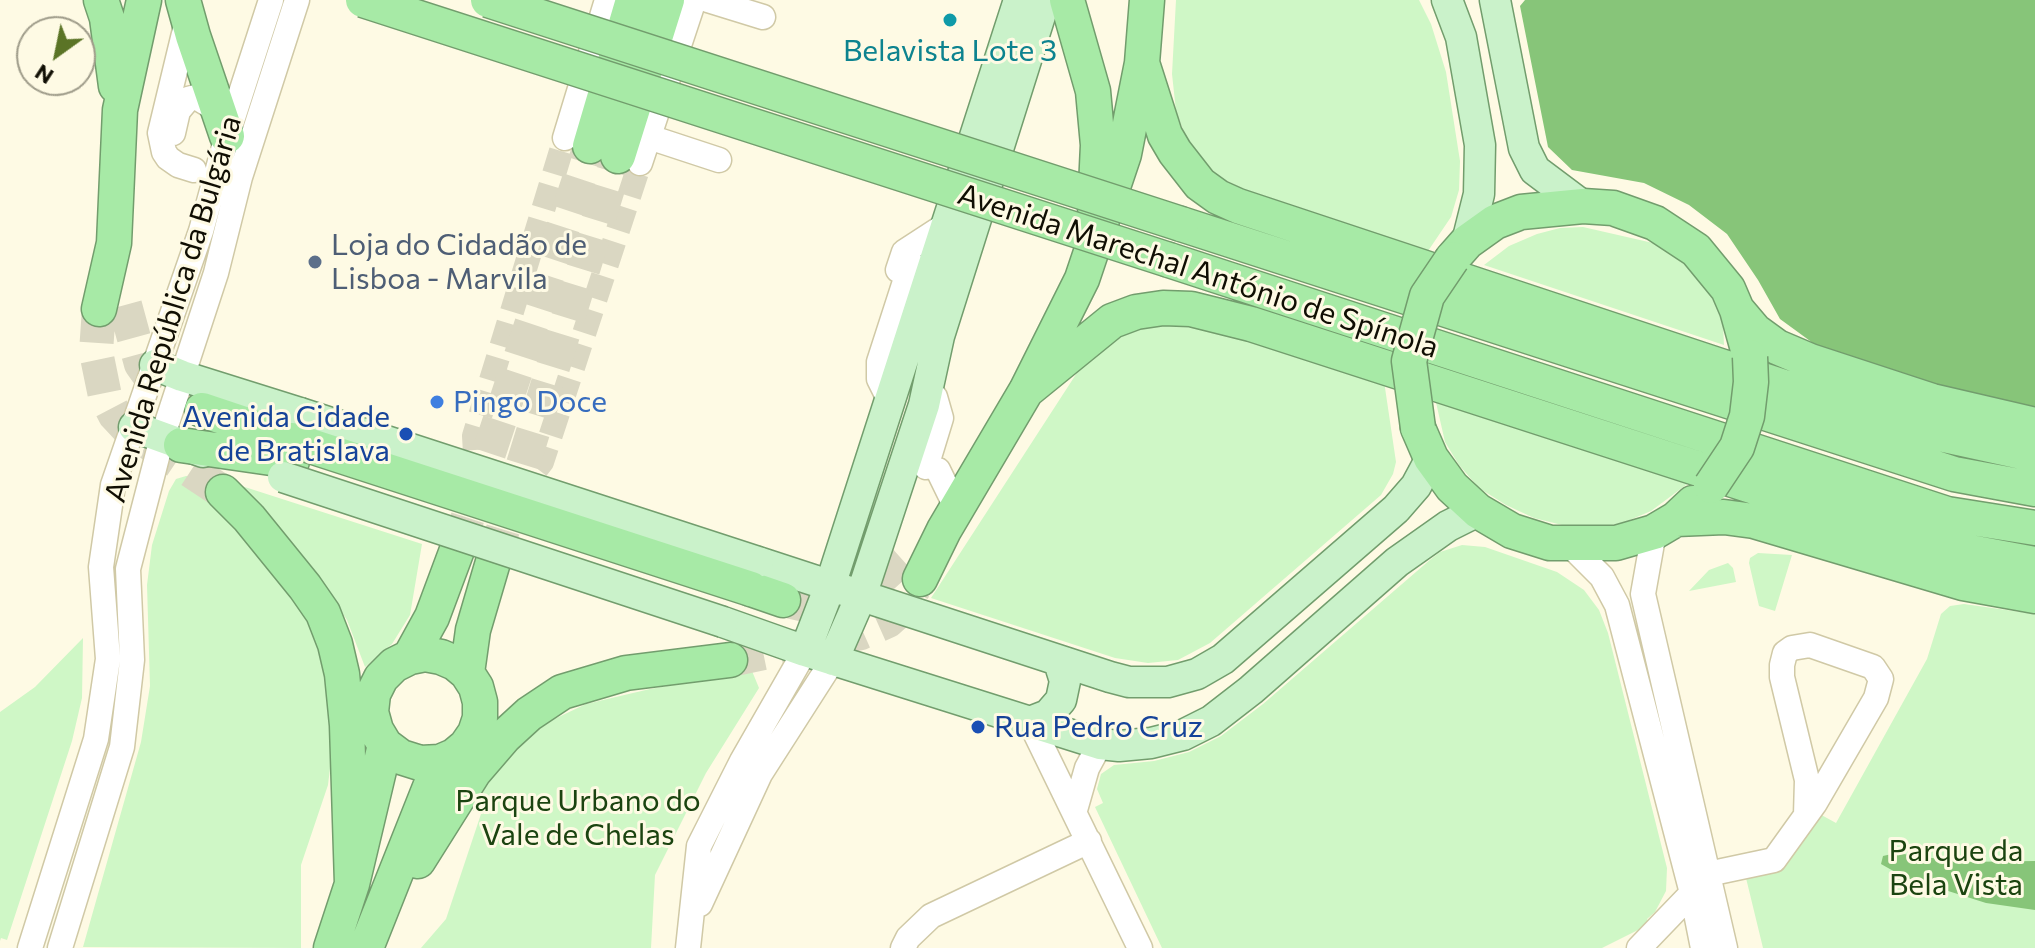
<!DOCTYPE html>
<html>
<head>
<meta charset="utf-8">
<style>
	body { margin:0 }
	#map { position:relative; width:2035px; height:948px; overflow:hidden; background:#fefae4; font-family:Commissioner,sans-serif }
	canvas { display:block }
	.north { position:absolute; left:16px; top:16px; width:80px; height:80px; box-sizing:border-box; background:#fefae4; border:2px solid #9f9c8a; border-radius:50%; rotate:213deg; font-size:22px; font-weight:700; line-height:32px; text-align:center; color:#100e03 }
	.north::after { content:''; display:block; margin:auto; width:28px; height:36px; background:#5b7426; clip-path:polygon(50% 0,100% 100%,50% 72%,0 100%) }
</style>
</head>
<body>
<div id="map">
<canvas width="2035" height="948"></canvas>
<div class="north">N</div>
</div>
<script>
const c = document.querySelector('canvas').getContext('2d');
c.lineJoin = 'round';
function fill(path, color) {
  c.fillStyle = color;
  c.fill(path, 'evenodd');
}
function poly(rows) {
  const path = new Path2D();
  for (const r of rows) {
    path.moveTo(r[0], r[1]);
    for (let i = 2; i < r.length; i += 2) path.lineTo(r[i], r[i + 1]);
  }
  return path;
}
function stroke(path, color, width, dash) {
  c.strokeStyle = color;
  c.lineWidth = width;
  c.lineCap = dash ? 'butt' : 'round';
  c.setLineDash(dash || []);
  c.stroke(path);
}
function label(font, color, halo, rows, align = 'center') {
  c.font = font + ' Commissioner,sans-serif';
  c.lineWidth = 6;
  c.setLineDash([]);
  c.textBaseline = 'middle';
  c.strokeStyle = halo;
  c.fillStyle = color;
  for (const [text, x, y, turn = 0] of rows) {
    c.save();
    c.translate(x, y);
    c.rotate((+turn || 0) * Math.PI / 180);
    c.textAlign = isNaN(turn) ? turn : align;
    if (halo) c.strokeText(text, 0, 0);
    c.fillText(text, 0, 0);
    c.restore();
  }
}
fill(poly([
	[1176,0,1419,0,1431,24,1446,72,1460,161,1459,190,1451,217,1426,254,1255,195,1219,177,1208,167,1188,143,1176,111,1172,74],
	[1583,227,1653,243,1677,255,1697,274,1715,300,1723,323,1724,345,1484,265,1509,246,1537,234,1560,228],
	[1184,321,1384,381,1396,462,1393,474,1381,495,1210,643,1178,660,1148,663,1115,658,931,598,1082,365,1108,342,1140,326],
	[1435,398,1690,482,1651,511,1625,522,1595,529,1562,525,1534,518,1506,505,1479,488,1459,465,1445,442],
	[186,476,223,480,422,544,410,615,392,644,365,667,347,620,317,575,223,492,209,503,283,577,322,639,337,709,328,785,301,865,301,948,83,947,141,742,150,686,147,585,152,545,169,491,176,479],
	[1462,545,1485,547,1557,572,1584,590,1599,610,1608,633,1667,868,1666,891,1655,912,1647,919,1650,924,1602,948,1162,948,1095,807,1103,803,1097,789,1101,774,1114,765,1154,761,1189,752,1221,736,1263,704,1431,559,1440,552],
	[1758,553,1792,555,1775,611,1759,606,1749,563,1750,558],
	[1728,563,1733,568,1736,582,1689,591,1709,570],
	[1964,604,2035,614,2035,948,1763,948,1746,878,1778,867,1816,812,1836,823,1927,659,1941,614,1950,606],
	[83,638,82,698,72,741,7,940,1,938,0,941,0,712,35,687],
	[752,671,759,688,706,773,655,875,651,948,421,948,446,919,482,811,473,811,492,775,513,750,546,723,586,704,650,689]
]), '#cff7c6');
fill(poly([
	[1525,0,2035,0,2035,407,1950,390,1817,346,1780,319,1758,280,1727,234,1689,205,1644,183,1572,170,1548,147,1520,6],
	[1896,853,1961,862,2035,861,2035,910,1986,903,1904,877,1881,864,1883,856]
]), '#87c579');
stroke(poly([
	[477,486,474,436,565,138],
	[515,497,542,462,640,163]
]), '#dad7c2', 24, [24, 12]);
stroke(poly([
	[125,305,141,364,153,381,167,393,202,410],
	[99,309,96,352,105,396,115,415,129,430,223,492],
	[457,550,590,146],
	[493,562,618,156],
	[783,600,813,607,841,606,865,592,902,559],
	[730,660,861,633,888,621,899,611,915,587]
]), '#dad7c2', 34, [34, 17]);
const minor = poly([
	[708,0,763,17],
	[188,17,160,133,164,152,168,158,178,165,194,170],
	[173,133,178,111,188,99,196,97,219,111],
	[649,137,719,160],
	[565,138,607,0],
	[640,163,694,0],
	[898,270,904,252,947,224],
	[890,401,879,379,879,362,911,263],
	[926,467,941,418,935,397,927,387],
	[938,470,957,509],
	[1654,532,1643,594,1725,948],
	[1569,544,1602,577,1617,605,1692,893,1703,948],
	[1030,722,1140,948],
	[1075,810,1087,768,1100,744],
	[1708,874,1774,860,1815,803,1876,698,1881,679,1873,667,1810,645,1792,648,1785,653,1782,665,1782,677,1807,780,1806,815],
	[700,904,760,774,833,660],
	[30,948,96,739,108,659,101,567,113,485,201,231,227,136,271,0],
	[60,948,122,747,132,660,128,569,162,438,216,273,240,177,297,0],
	[688,948,699,846,742,761,805,651],
	[903,948,908,938,931,916,1089,841],
	[1639,948,1692,893]
]);
const major = poly([
	[1447,0,1461,37,1480,145,1479,194,1467,242],
	[1495,0,1524,148,1535,170,1583,206],
	[155,365,182,376,300,413],
	[134,427,203,452],
	[758,562,1110,677,1129,682,1168,682,1197,674,1223,659,1396,509,1416,486,1431,458],
	[723,622,805,651,1100,744,1119,746,1151,743,1183,735,1211,721,1251,690,1397,562,1448,526,1478,511],
	[805,651,830,586,1019,0],
	[833,660,861,596,924,405,939,336,1045,0],
	[1030,722,1048,715,1061,700,1065,681,1059,662]
]);
const highway = poly([
	[101,0,107,18,116,86],
	[183,0,193,36,227,136],
	[1067,0,1093,91,1098,145,1095,208],
	[1142,63,1165,135,1175,152,1200,184,1218,197,1238,206,1898,425,2035,455],
	[590,146,633,0],
	[618,156,667,0],
	[1181,224,1954,474,2035,489],
	[1452,259,1467,242,1495,222,1521,212,1583,206,1613,208,1655,223,1696,250,1728,289,1737,310,1750,357],
	[1169,260,1947,514,2035,528],
	[99,309,114,243,120,110,144,0],
	[1738,311,1755,331,1777,347,1810,361,1932,401,2035,425],
	[1026,391,1112,321,1136,312,1163,308,1191,309,1251,324,1869,524,1959,550,2035,564],
	[202,410,292,440],
	[1418,428,1431,458,1452,487,1478,511,1512,531,1550,543,1616,543,1654,532,1676,519,1693,503],
	[181,445,292,461],
	[223,492,249,518,305,587,323,613,335,644,342,674,347,725,352,884],
	[1676,519,1724,517,1754,521,1963,583,2035,596],
	[920,579,944,530,1026,391,1082,279,1124,154,1142,63,1147,0],
	[751,589,783,600],
	[410,657,432,617,457,550],
	[467,673,473,630,493,562],
	[418,861,474,772,505,736,529,714,562,692,626,673,730,660],
	[331,948,352,884,385,745],
	[366,948,440,762,454,756,466,746,475,733,480,718,480,702,476,687,467,673,455,663,441,657,425,654,410,657,394,665,381,678,373,694,371,712,376,730,385,745,401,757,420,763,440,762]
]);
stroke(minor, '#d0c9a6', 27);
stroke(major, '#729d6d', 33);
stroke(highway, '#729d6d', 37);
stroke(minor, '#fff', 24);
stroke(major, '#caf2ca', 30);
stroke(highway, '#a7eaa6', 34);
const majorBridge = poly([
	[300,413,758,562],
	[283,477,723,622]
]);
const highwayBridge = poly([
	[363,0,1169,260],
	[488,0,1181,224],
	[1418,428,1409,361,1427,296,1452,259],
	[292,440,751,589],
	[1711,486,1737,447,1747,416,1751,382,1750,357]
]);
stroke(majorBridge, '#729d6d', 33, []);
stroke(highwayBridge, '#729d6d', 37, []);
stroke(majorBridge, '#caf2ca', 30);
stroke(highwayBridge, '#a7eaa6', 34);
for (const [x, y, r, color] of [
	[950,20,8,"#0f9aa8"],
	[315,262,8,"#5c6f8a"],
	[437,402,8,"#3f7fe0"],
	[406,434,8,"#1a4fb4"],
	[978,727,8,"#1a4fb4"]
]) {
  const dot = new Path2D();
  dot.arc(x, y, r, 0, 2 * Math.PI);
  c.fillStyle = color;
  c.fill(dot);
  stroke(dot, '#fefae4', 3);
}
label('30px', '#0d838f', '#fefae4', [
	["Belavista Lote 3",950,51]
]);
label('30px', '#4e5e75', '#fefae4', [
	["Loja do Cidadão de",331,245],
	["Lisboa - Marvila",331,279]
], 'left');
label('30px', '#100e03', '#fefae4', [
	["Avenida Marechal António de Spínola",1198,271,18],
	["Avenida República da Bulgária",173,309,-73]
]);
label('30px', '#366cbe', '#fefae4', [
	["Pingo Doce",453,402]
], 'left');
label('30px', '#164399', '#fefae4', [
	["Avenida Cidade",390,417],
	["de Bratislava",390,451],
	["Rua Pedro Cruz",994,727,"left"]
], 'right');
label('30px', '#1b4410', '#fefae4', [
	["Parque Urbano do",578,801],
	["Vale de Chelas",578,835],
	["Parque da",1956,851],
	["Bela Vista",1956,885]
]);
</script>
</body>
</html>
